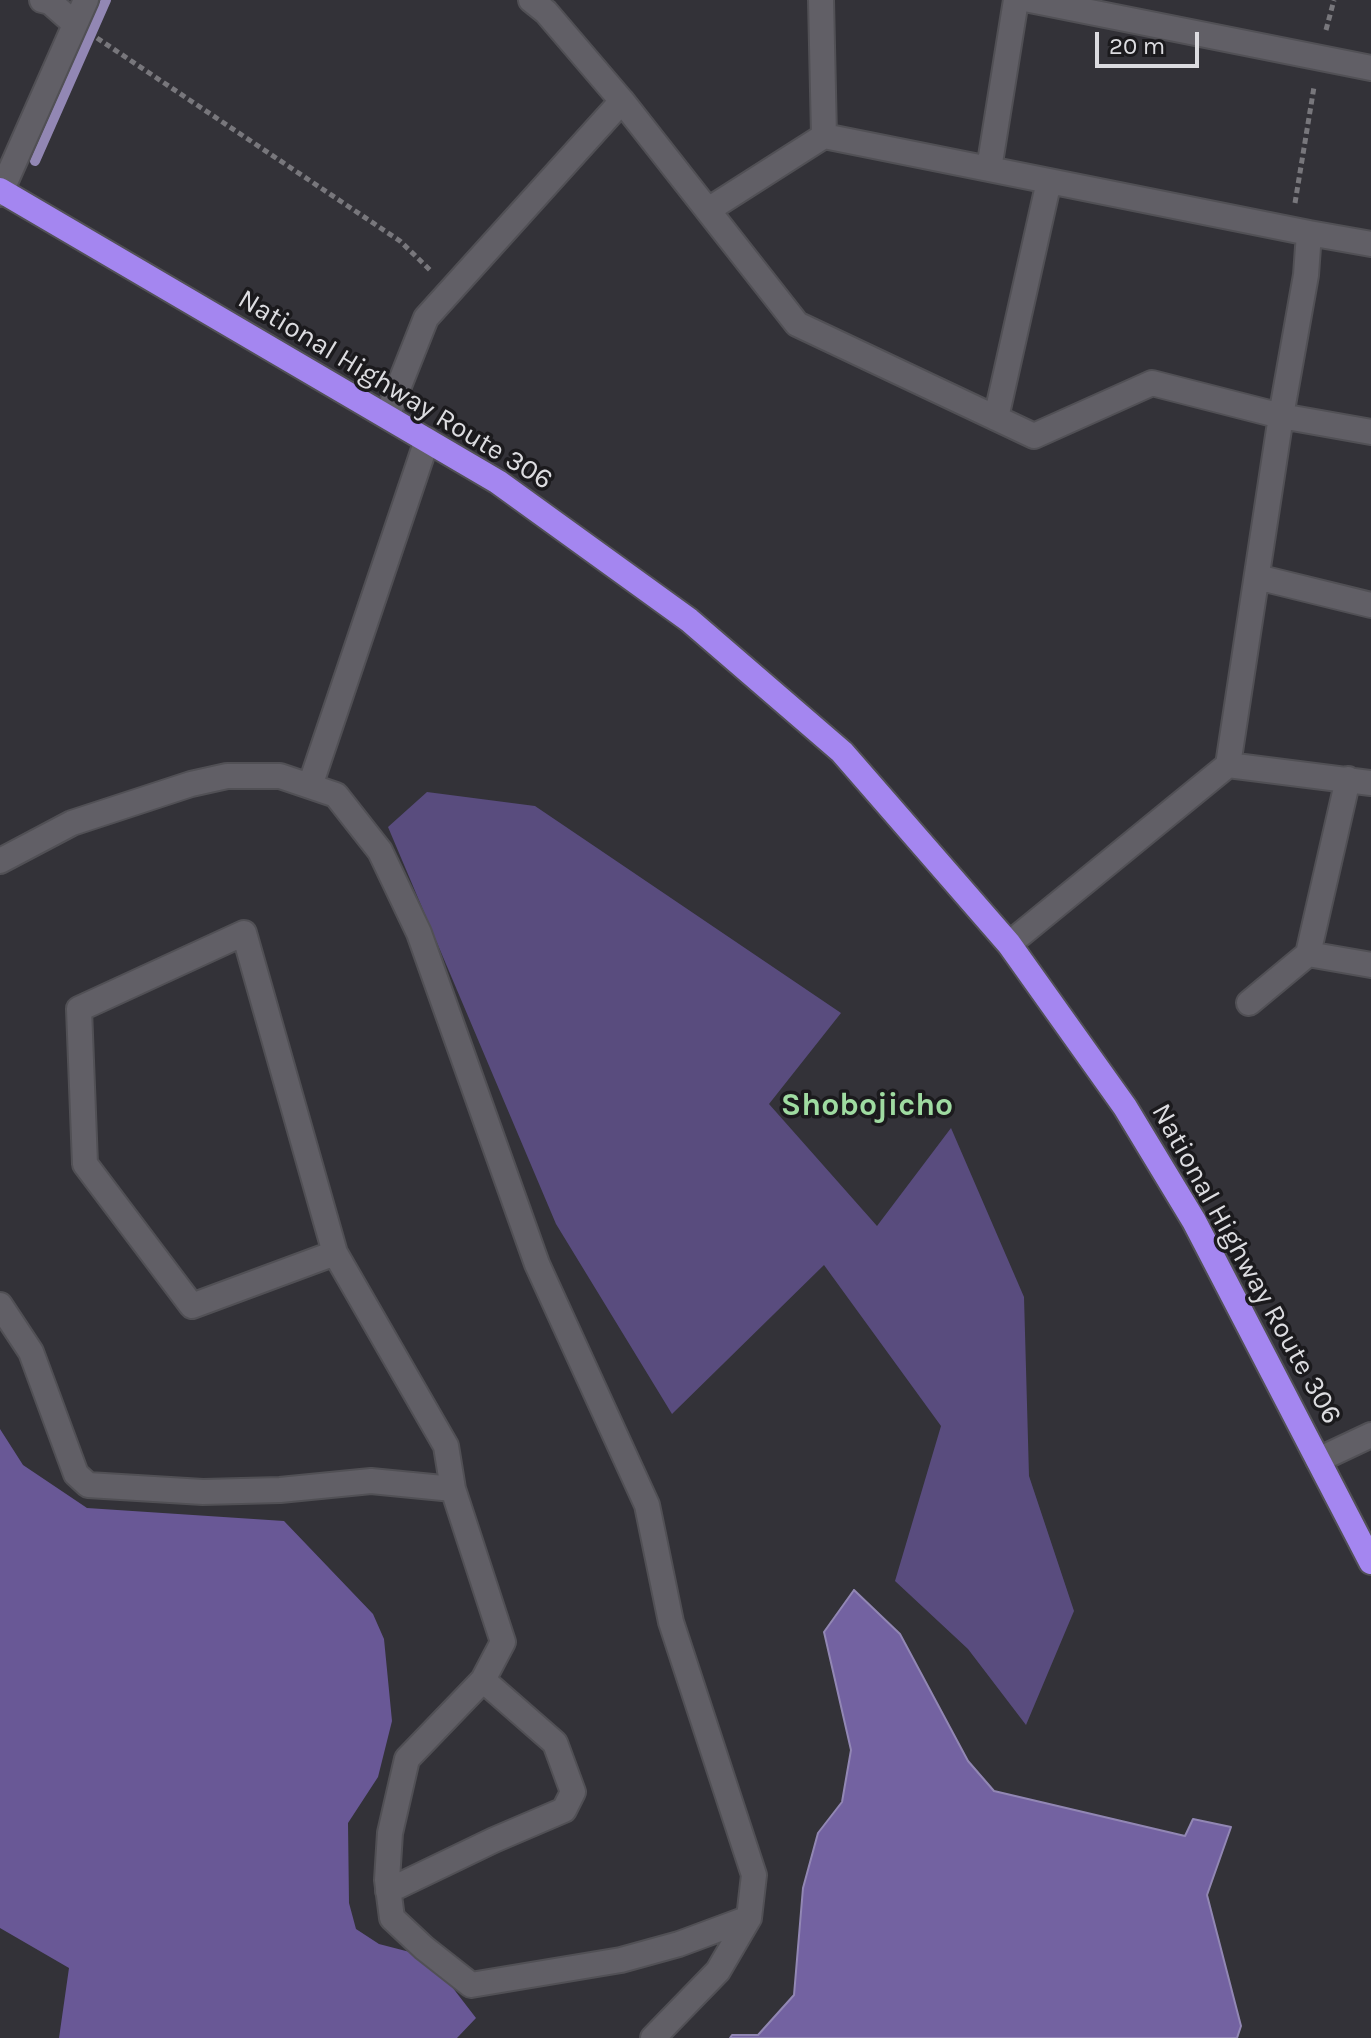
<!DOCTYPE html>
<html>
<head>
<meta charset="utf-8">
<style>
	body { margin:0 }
	#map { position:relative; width:1371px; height:2038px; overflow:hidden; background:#333238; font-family:Karla,sans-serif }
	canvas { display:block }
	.scale { position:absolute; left:1095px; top:32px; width:104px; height:36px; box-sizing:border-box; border:4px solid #dcdce0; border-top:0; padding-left:10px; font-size:24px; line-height:28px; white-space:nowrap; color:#dcdce0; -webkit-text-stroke:6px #1b1a1d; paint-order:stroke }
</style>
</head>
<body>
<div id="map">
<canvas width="1371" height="2038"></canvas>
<div class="scale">20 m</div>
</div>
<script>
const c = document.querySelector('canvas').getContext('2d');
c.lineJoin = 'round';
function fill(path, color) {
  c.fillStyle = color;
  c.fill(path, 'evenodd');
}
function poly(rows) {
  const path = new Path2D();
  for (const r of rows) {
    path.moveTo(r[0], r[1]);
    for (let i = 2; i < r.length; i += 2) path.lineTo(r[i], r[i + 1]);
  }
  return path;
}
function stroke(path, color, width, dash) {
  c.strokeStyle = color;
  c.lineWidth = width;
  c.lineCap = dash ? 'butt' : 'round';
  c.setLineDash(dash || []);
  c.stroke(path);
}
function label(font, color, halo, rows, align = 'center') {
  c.font = font + ' Karla,sans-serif';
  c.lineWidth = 7;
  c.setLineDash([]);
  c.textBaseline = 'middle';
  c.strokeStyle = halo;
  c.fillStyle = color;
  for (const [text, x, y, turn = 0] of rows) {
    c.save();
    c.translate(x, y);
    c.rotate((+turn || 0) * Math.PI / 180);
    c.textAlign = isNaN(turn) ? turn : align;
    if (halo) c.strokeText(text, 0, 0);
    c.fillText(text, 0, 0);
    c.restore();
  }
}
fill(poly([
	[427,792,535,806,841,1013,769,1104,877,1226,951,1128,1024,1297,1029,1476,1074,1611,1026,1725,968,1649,895,1581,941,1426,824,1265,672,1414,556,1224,388,827]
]), '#594c7e');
fill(poly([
	[0,1429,23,1465,87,1508,284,1521,373,1614,384,1639,392,1721,378,1777,348,1823,349,1903,356,1929,379,1944,429,1957,476,2018,457,2038,59,2038,69,1968,0,1928]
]), '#695896');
const water = poly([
	[854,1590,900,1634,968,1761,994,1791,1185,1836,1193,1819,1231,1827,1207,1895,1241,2026,1237,2038,730,2038,732,2035,758,2035,794,1995,803,1888,818,1833,842,1802,851,1750,824,1632,854,1590]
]);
fill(water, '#7362a1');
stroke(water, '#9287b4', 2);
stroke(poly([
	[35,161,106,0]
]), '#9287b4', 10);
const street = poly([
	[42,0,50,2,75,24],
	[531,0,546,12,622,101],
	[821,0,824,136],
	[1030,0,1371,68],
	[989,169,1016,0],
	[0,194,86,0],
	[708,210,824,136,1309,233],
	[387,416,426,318,622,101,797,324,1034,436,1152,383,1281,416,1371,432],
	[996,418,1049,181],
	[1257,577,1371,605],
	[1228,765,1371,783],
	[1348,779,1308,954,1371,965],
	[310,786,427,440],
	[0,861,72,823,191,784,227,776,280,776,336,795,380,851,419,933,537,1264,647,1505,671,1622,754,1875,749,1918,679,1944,621,1960,471,1985,424,1948,392,1918,387,1880,390,1833,407,1759,483,1680,503,1642,453,1489,371,1481,280,1490,203,1492,88,1485,76,1474,31,1352,0,1305],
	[1009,944,1228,765,1281,416,1306,275,1309,233,1371,244],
	[1249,1003,1308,954],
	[335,1253,192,1306,85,1164,79,1009,244,933,335,1253,446,1446,453,1489],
	[1318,1460,1371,1435],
	[388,1891,494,1840,564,1810,573,1792,555,1743,483,1680],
	[653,2038,718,1971,749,1918]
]);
const highway = poly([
	[0,190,498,482,689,620,842,752,1009,944,1125,1107,1194,1221,1371,1562]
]);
stroke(street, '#515055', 28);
stroke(highway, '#515055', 28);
stroke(poly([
	[1326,30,1334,0],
	[97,38,400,241,430,270],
	[1295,203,1314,87]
]), '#78777c', 5, [6, 4]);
stroke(street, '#615f66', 24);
stroke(highway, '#a486f0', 24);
label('28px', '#dcdce0', '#1b1a1d', [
	["National Highway Route 306",395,390,31],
	["National Highway Route 306",1246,1264,61]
]);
label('bold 32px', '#9fdba1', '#1b1a1d', [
	["Shobojicho",867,1106]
]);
</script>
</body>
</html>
